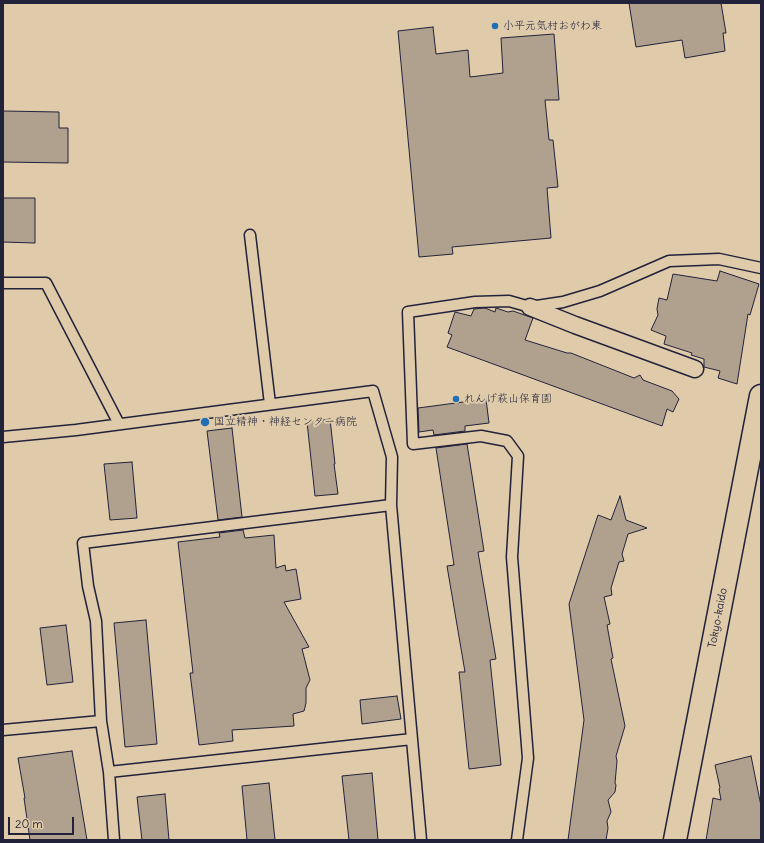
<!DOCTYPE html>
<html>
<head>
<meta charset="utf-8">
<style>
	body { margin:0 }
	#map { position:relative; width:764px; height:843px; overflow:hidden; background:#dfcbaa; font-family:Delius,sans-serif }
	canvas { display:block }
	.frame { position:absolute; inset:0; border:4px solid #22223b; pointer-events:none }
	.scale { position:absolute; left:8px; top:817px; width:66px; height:18px; box-sizing:border-box; border:2px solid #22223b; border-top:0; padding-left:5px; font-size:12px; line-height:14px; white-space:nowrap; color:#22223b; -webkit-text-stroke:3px #dfcbaa; paint-order:stroke }
</style>
</head>
<body>
<div id="map">
<canvas width="764" height="843"></canvas>
<div class="frame"></div>
<div class="scale">20 m</div>
</div>
<script>
const c = document.querySelector('canvas').getContext('2d');
c.lineJoin = 'round';
function fill(path, color) {
  c.fillStyle = color;
  c.fill(path, 'evenodd');
}
function poly(rows) {
  const path = new Path2D();
  for (const r of rows) {
    path.moveTo(r[0], r[1]);
    for (let i = 2; i < r.length; i += 2) path.lineTo(r[i], r[i + 1]);
  }
  return path;
}
function stroke(path, color, width, dash) {
  c.strokeStyle = color;
  c.lineWidth = width;
  c.lineCap = dash ? 'butt' : 'round';
  c.setLineDash(dash || []);
  c.stroke(path);
}
function label(font, color, halo, rows, align = 'center') {
  c.font = font + ' Delius,"Klee One",sans-serif';
  c.lineWidth = 4;
  c.setLineDash([]);
  c.textBaseline = 'middle';
  c.strokeStyle = halo;
  c.fillStyle = color;
  for (const [text, x, y, turn = 0] of rows) {
    c.save();
    c.translate(x, y);
    c.rotate((+turn || 0) * Math.PI / 180);
    c.textAlign = isNaN(turn) ? turn : align;
    if (halo) c.strokeText(text, 0, 0);
    c.fillText(text, 0, 0);
    c.restore();
  }
}
const building = poly([
	[629,3,721,3,726,33,723,33,725,51,685,58,682,40,636,47,629,3],
	[433,27,436,54,468,50,470,77,503,73,501,38,554,34,559,100,545,100,549,140,553,140,558,187,547,188,551,238,452,247,453,254,419,257,398,31,433,27],
	[3,111,59,112,59,128,68,128,68,163,3,162,3,111],
	[3,198,35,198,35,243,3,242,3,198],
	[720,271,759,284,750,315,748,314,737,384,718,378,720,371,704,367,704,359,691,355,692,353,664,344,666,336,651,330,658,315,657,309,659,298,667,300,673,274,717,281,720,271],
	[485,308,495,312,496,308,508,312,513,311,533,318,525,340,567,353,571,353,634,378,640,375,643,380,672,391,679,399,673,412,667,409,662,426,447,347,452,335,448,333,455,312,471,316,474,309,485,308],
	[486,399,489,423,465,426,465,431,434,435,433,430,419,432,418,408,486,399],
	[330,419,335,464,334,464,338,494,315,496,307,422,330,419],
	[232,428,242,517,218,520,207,431,232,428],
	[467,444,484,551,478,552,496,659,490,660,501,765,469,769,459,672,465,672,447,566,454,565,436,448,467,444],
	[132,462,137,518,110,520,104,464,132,462],
	[620,496,626,520,647,528,628,534,622,554,624,561,619,562,611,588,612,595,604,597,610,624,607,625,613,658,611,659,625,726,616,756,617,761,615,783,616,785,615,792,608,800,611,812,607,821,608,828,606,840,568,840,584,720,569,604,598,515,611,520,620,496],
	[243,530,245,538,274,535,276,568,285,565,286,571,296,569,301,599,284,602,309,647,302,649,310,680,306,688,306,703,304,711,293,714,294,726,232,730,233,741,199,745,190,673,193,673,178,542,220,537,219,533,243,530],
	[146,620,157,744,125,747,114,623,146,620],
	[66,625,73,682,47,685,40,628,66,625],
	[397,696,401,719,362,724,360,700,397,696],
	[72,751,87,840,30,840,24,798,25,798,18,758,72,751],
	[751,756,761,806,761,840,706,840,713,798,721,800,719,789,720,788,715,765,751,756],
	[372,773,378,840,349,840,342,776,372,773],
	[269,783,275,840,247,840,242,786,269,783],
	[165,794,169,840,142,840,137,797,165,794]
]);
fill(building, '#b0a18f');
stroke(building, '#22223b', 1);
const service = poly([
	[250,235,270,404],
	[3,283,46,283,119,424],
	[3,437,76,430,373,391,392,457,391,505,421,840],
	[391,505,83,543,88,586,96,621,101,721,109,772,412,739],
	[3,730,101,721],
	[109,772,114,840],
	[517,840,528,758,512,557,518,456,507,441,481,436,413,444,408,312,475,302,509,301,530,307,563,302,600,291,669,261,719,259,761,268]
]);
const pedestrian = poly([
	[530,307,575,325,695,369]
]);
const tertiary = poly([
	[675,840,761,396]
]);
stroke(service, '#22223b', 13);
stroke(pedestrian, '#22223b', 19);
stroke(tertiary, '#22223b', 25);
stroke(service, '#dfcbaa', 10);
stroke(pedestrian, '#dfcbaa', 16);
stroke(tertiary, '#dfcbaa', 22);
for (const [x, y, r, color] of [
	[495,26,4,"#1f6fb2"],
	[456,399,4,"#1f6fb2"],
	[205,422,5,"#1f6fb2"]
]) {
  const dot = new Path2D();
  dot.arc(x, y, r, 0, 2 * Math.PI);
  c.fillStyle = color;
  c.fill(dot);
  stroke(dot, '#dfcbaa', 1.5);
}
label('11px', '#22223b', '#dfcbaa', [
	["小平元気村おがわ東",503,26],
	["れんげ萩山保育園",464,399],
	["国立精神・神経センター病院",214,422]
], 'left');
label('11px', '#22223b', '#dfcbaa', [
	["Tokyo-kaido",718,618,-79]
]);
</script>
</body>
</html>
